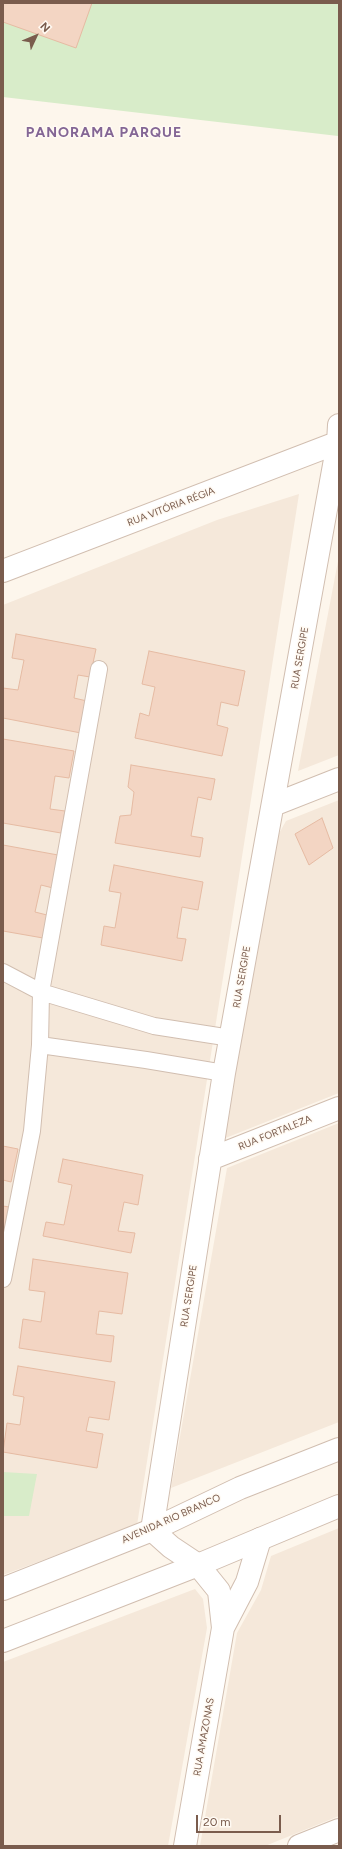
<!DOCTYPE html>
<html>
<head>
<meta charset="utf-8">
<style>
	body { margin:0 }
	#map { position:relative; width:342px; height:1849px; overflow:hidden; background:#fdf6ec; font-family:Figtree,sans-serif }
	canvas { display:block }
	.frame { position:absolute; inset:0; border:4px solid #7a5c4d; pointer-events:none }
	.north { position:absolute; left:16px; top:16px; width:40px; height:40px; -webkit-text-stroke:3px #fffaf3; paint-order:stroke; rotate:46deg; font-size:11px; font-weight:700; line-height:16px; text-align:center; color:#7a5c4d }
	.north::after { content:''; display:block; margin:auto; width:14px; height:18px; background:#7a5c4d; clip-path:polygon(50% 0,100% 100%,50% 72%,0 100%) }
	.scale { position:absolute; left:196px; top:1815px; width:85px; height:18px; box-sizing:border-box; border:2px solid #7a5c4d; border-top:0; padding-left:5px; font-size:12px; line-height:14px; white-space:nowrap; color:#7a5c4d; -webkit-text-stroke:3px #fffaf3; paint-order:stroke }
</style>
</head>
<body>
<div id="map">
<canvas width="342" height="1849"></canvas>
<div class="frame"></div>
<div class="north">N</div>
<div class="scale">20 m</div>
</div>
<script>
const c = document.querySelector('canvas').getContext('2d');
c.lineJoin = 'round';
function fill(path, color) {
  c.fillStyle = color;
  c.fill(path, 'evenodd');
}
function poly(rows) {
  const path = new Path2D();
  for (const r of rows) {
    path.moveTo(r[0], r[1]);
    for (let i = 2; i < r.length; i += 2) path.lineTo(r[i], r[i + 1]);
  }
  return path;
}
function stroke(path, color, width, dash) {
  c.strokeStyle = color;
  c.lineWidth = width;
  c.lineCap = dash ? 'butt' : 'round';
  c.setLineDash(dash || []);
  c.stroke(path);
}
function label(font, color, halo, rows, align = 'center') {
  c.font = font + ' Figtree,sans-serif';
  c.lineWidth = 3;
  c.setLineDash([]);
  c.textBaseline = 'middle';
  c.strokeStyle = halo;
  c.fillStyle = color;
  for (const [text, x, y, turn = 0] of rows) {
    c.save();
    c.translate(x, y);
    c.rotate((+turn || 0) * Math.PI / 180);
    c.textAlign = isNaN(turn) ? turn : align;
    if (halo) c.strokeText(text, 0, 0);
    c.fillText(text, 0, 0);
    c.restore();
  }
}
fill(poly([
	[299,494,137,1525,3,1575,3,605,217,520],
	[339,556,339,755,298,771],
	[339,800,339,1093,223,1139,273,844,286,821],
	[339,1123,339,1422,171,1488,227,1168],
	[339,1528,339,1816,265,1846,200,1846,237,1633,261,1590,271,1556],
	[195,1589,203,1599,207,1628,168,1846,3,1846,3,1662]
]), '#f5e8da');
fill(poly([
	[3,3,339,3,338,136,3,97],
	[3,1472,37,1474,29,1516,3,1516]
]), '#d8ecc9');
const building = poly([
	[3,3,92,3,76,48,3,22,3,3],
	[16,634,96,649,90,677,78,675,74,698,87,701,81,733,3,718,3,688,18,690,24,660,12,658,16,634],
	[149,651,245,671,238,706,221,702,217,725,228,728,222,756,135,738,140,713,149,716,155,687,142,684,149,651],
	[3,739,74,751,69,778,55,776,50,809,65,811,61,833,3,823,3,739],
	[131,765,215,779,211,800,198,797,191,836,203,838,200,857,115,843,120,816,131,815,134,792,128,787,131,765],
	[322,818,333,848,309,865,295,834,322,818],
	[3,845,58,855,53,888,41,885,35,912,47,915,43,938,3,931,3,845],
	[114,865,203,882,198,910,182,907,177,938,186,939,182,961,101,945,104,926,115,928,121,893,109,891,114,865],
	[3,1146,18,1149,11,1182,3,1180,3,1146],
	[63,1159,143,1175,138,1205,124,1202,118,1231,135,1233,131,1253,43,1236,46,1222,64,1225,72,1185,58,1182,63,1159],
	[3,1206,9,1207,3,1236,3,1206],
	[33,1259,128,1273,122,1314,99,1311,96,1334,114,1336,111,1362,19,1348,23,1319,41,1322,45,1292,29,1290,33,1259],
	[18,1366,115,1382,109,1420,89,1417,86,1431,103,1434,97,1468,3,1452,7,1423,20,1425,24,1397,13,1395,18,1366]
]);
fill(building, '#f3d5c3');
stroke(building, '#e6bba3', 1);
const service = poly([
	[3,972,41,992,154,1026,231,1038],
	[40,1045,146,1060,224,1073],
	[3,1279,32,1131,40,1045,41,992,99,669]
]);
const minor = poly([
	[3,571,339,442],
	[273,805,339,779],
	[210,1159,339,1108],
	[223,1628,247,1582,260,1539],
	[185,1846,223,1628,219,1591,198,1565,171,1547,152,1530,224,1073,338,443,339,425],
	[299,1846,339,1830]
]);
const tertiary = poly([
	[3,1589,152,1530,240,1488,339,1449],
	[3,1641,198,1565,339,1506]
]);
stroke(service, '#d1beb0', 18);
stroke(minor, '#d1beb0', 24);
stroke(tertiary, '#d1beb0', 24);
stroke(service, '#fff', 16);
stroke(minor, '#fff', 22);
stroke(tertiary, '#fff', 22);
label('10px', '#7a5c4d', '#fffaf3', [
	["RUA VITÓRIA RÉGIA",171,507,-21],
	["RUA SERGIPE",300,658,-80],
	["RUA SERGIPE",242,977,-80],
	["RUA FORTALEZA",275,1133,-22],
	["RUA SERGIPE",189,1296,-81],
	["AVENIDA RIO BRANCO",171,1519,-24],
	["RUA AMAZONAS",204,1737,-80]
]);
c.letterSpacing = '1px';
label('bold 14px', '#846695', '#fffaf3', [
	["PANORAMA PARQUE",104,133]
]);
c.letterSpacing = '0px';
</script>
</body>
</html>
